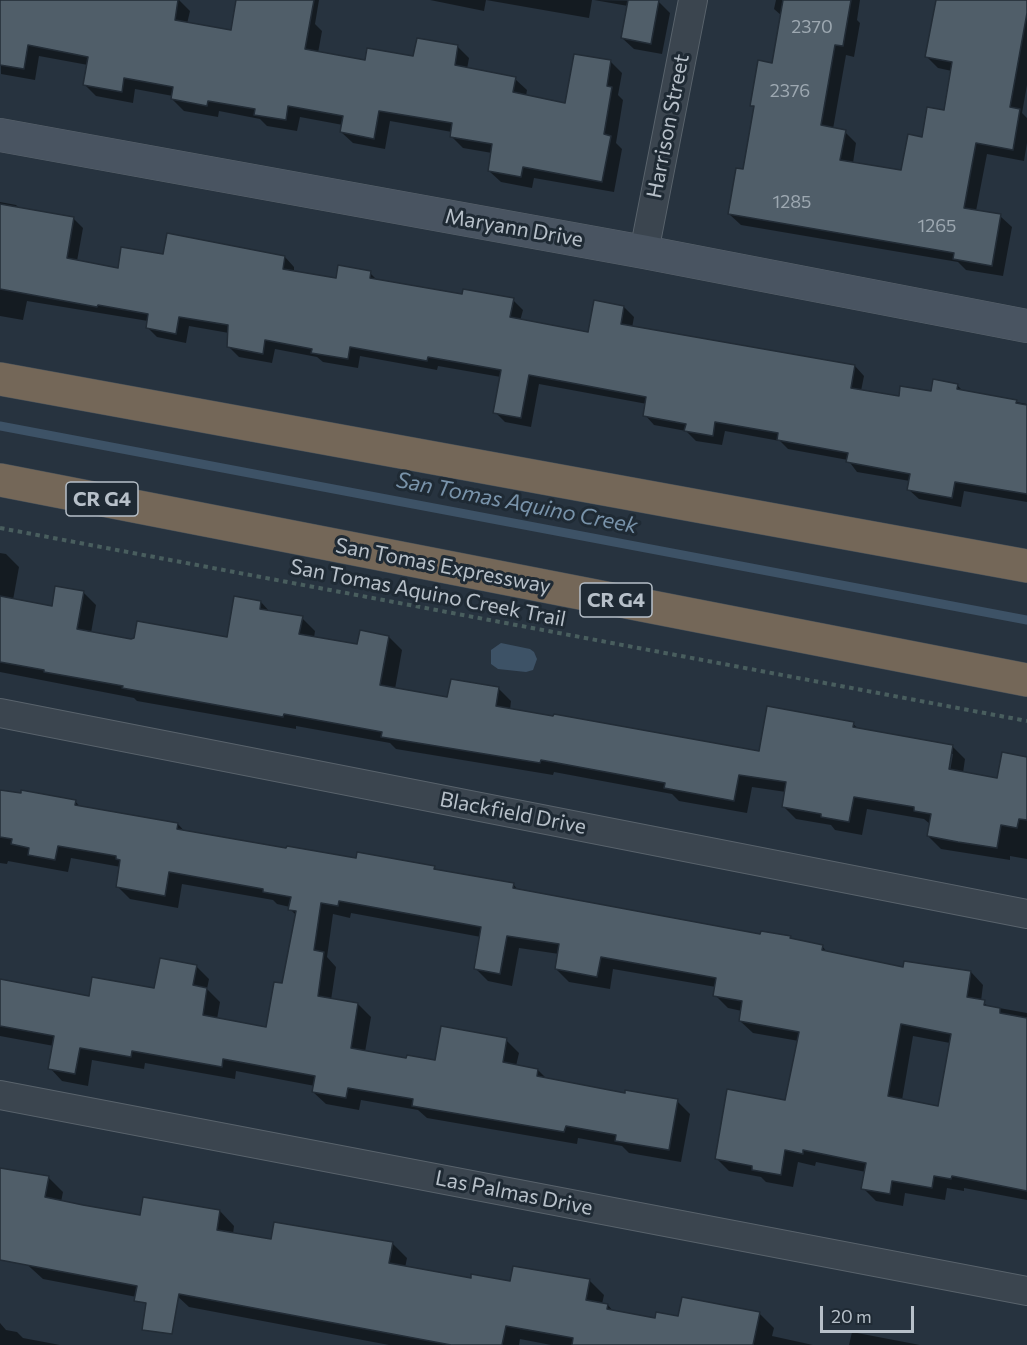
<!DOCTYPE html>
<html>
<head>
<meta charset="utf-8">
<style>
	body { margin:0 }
	#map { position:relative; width:1027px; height:1345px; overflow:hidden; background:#27333f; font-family:Commissioner,sans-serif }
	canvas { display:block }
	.scale { position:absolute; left:820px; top:1306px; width:94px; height:27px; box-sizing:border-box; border:3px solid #b7c0c9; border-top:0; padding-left:8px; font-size:18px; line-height:21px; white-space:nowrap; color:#b7c0c9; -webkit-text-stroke:4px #1f2a34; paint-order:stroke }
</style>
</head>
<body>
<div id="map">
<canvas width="1027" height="1345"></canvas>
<div class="scale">20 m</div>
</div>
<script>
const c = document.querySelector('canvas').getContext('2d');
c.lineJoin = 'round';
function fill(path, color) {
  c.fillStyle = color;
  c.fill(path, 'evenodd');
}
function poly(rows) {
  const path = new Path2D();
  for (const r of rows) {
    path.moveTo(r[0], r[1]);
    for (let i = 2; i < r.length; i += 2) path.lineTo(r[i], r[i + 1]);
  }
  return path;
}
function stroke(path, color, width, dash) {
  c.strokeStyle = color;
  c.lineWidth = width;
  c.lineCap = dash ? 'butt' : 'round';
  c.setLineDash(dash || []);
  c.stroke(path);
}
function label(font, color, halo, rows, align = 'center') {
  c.font = font + ' Commissioner,sans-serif';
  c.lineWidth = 6;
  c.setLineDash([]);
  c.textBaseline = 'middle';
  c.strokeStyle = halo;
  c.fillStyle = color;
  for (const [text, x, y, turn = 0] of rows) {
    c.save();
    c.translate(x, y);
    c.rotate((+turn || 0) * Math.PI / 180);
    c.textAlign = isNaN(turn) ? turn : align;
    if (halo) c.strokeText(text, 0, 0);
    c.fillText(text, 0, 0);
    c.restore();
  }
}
fill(poly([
	[501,643,530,649,534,652,537,659,533,670,526,672,498,669,491,664,491,650]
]), '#3d5266');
fill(poly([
	[0,0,179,0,190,11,187,24,233,32,238,0,319,0,315,24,322,31,318,53,366,62,414,58,458,47,469,58,467,69,515,79,527,90,526,96,566,104,575,56,611,62,622,73,618,95,623,100,616,143,622,149,614,192,534,178,532,188,501,182,489,171,492,153,463,148,451,136,452,132,390,121,385,149,353,143,341,132,343,125,300,117,297,131,267,126,260,119,219,111,218,117,184,111,172,99,173,96,135,89,133,103,96,96,85,85,88,65,39,56,35,80,1,74],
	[430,0,592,0,589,18,486,0,484,11],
	[594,0,658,1,670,13,662,54,634,49,622,38,628,6],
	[776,0,860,0,857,20,860,23,854,57,846,55,833,129,845,132,856,143,853,163,903,172,923,138,945,112,952,71,938,68,927,57,955,0,1027,0,1027,85,1022,113,1027,118,1027,143,1024,161,987,154,976,211,1000,216,1012,227,1003,276,966,270,958,262,741,225,729,214,744,171,755,108,752,105,773,64,782,16,774,9],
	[0,202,16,205,20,209,73,218,83,228,77,261,119,269,164,256,285,257,294,267,294,272,337,280,370,273,378,281,463,296,513,300,523,310,520,321,589,333,624,307,634,317,632,328,855,366,864,376,861,391,900,398,932,393,957,385,964,392,1027,404,1027,502,964,491,961,507,919,499,909,490,910,481,857,472,848,460,788,449,780,441,725,431,722,445,696,441,686,431,654,425,645,415,647,404,539,384,531,427,505,422,495,412,501,377,438,366,437,370,360,356,358,368,323,362,317,357,275,349,272,363,239,357,229,347,229,333,189,326,186,343,157,337,147,327,148,321,27,301,23,320,0,316],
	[0,553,6,554,19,567,13,600,53,608,83,592,96,605,91,633,131,640,228,639,261,602,270,612,302,618,315,631,314,638,359,646,389,637,402,650,395,689,448,699,498,688,511,701,510,710,760,753,853,724,859,729,952,746,965,759,963,773,998,779,1027,759,1027,859,1010,856,1010,860,941,849,928,836,930,824,924,819,867,809,862,835,835,830,831,825,796,819,783,806,786,792,752,787,747,813,679,801,672,794,554,772,553,775,396,749,390,743,296,726,296,729,137,701,134,698,0,672],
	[950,754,953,754,949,777,946,776],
	[0,791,75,801,81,808,178,824,185,832,357,860,434,867,437,871,513,884,519,891,761,936,790,938,792,940,822,946,828,953,904,968,971,972,983,985,981,1001,988,1006,1027,1013,1027,1200,964,1188,964,1191,947,1188,945,1200,905,1193,903,1206,876,1201,863,1188,866,1172,816,1162,815,1166,798,1162,793,1187,766,1182,761,1177,729,1171,716,1158,786,1102,799,1041,753,1033,740,1021,742,1011,728,1008,715,995,716,987,613,969,610,989,569,982,556,969,559,954,519,948,512,986,488,981,475,968,481,937,351,913,350,918,333,914,327,957,336,967,331,1000,358,1004,371,1017,365,1052,436,1062,506,1040,519,1053,516,1066,538,1070,547,1079,626,1095,677,1101,690,1114,681,1162,629,1153,622,1146,578,1138,577,1144,427,1118,418,1110,361,1100,359,1110,326,1104,313,1092,315,1086,236,1071,235,1079,145,1063,144,1069,92,1060,88,1086,62,1081,50,1068,54,1046,0,1036,0,980,91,997,155,990,196,966,209,979,207,989,220,1002,217,1019,268,1028,284,985,297,916,290,909,290,907,277,904,273,900,182,884,178,908,130,899,117,886,121,867,71,858,68,872,8,861,7,864,0,863],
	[913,1036,950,1043,939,1107,902,1100],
	[0,1169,48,1177,63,1192,61,1202,141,1216,220,1211,234,1226,233,1234,272,1241,392,1243,407,1258,405,1268,472,1280,512,1283,589,1280,604,1295,602,1304,608,1305,613,1311,656,1320,759,1313,774,1328,772,1336,813,1345,551,1345,520,1339,519,1345,389,1345,189,1307,174,1293,142,1298,43,1279,0,1240],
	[0,1323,6,1330,17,1332,23,1338,60,1345,0,1345],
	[852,1332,920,1345,849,1345]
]), '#0007');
stroke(poly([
	[0,426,1027,620]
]), '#3d5266', 9);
const building = poly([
	[0,0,178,0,175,20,231,30,236,0,314,0,305,49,365,60,367,48,413,56,417,38,458,45,455,65,516,77,513,92,565,103,574,54,611,60,607,86,612,87,604,134,611,136,602,182,523,167,521,177,488,171,492,144,450,137,452,123,379,111,374,139,340,132,343,116,288,106,286,120,254,115,255,109,208,101,207,106,171,99,173,87,124,78,122,92,83,85,88,57,28,45,24,69,0,65,0,0],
	[628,0,659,0,651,44,621,38,628,0],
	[783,0,851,0,843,46,835,45,821,125,846,130,840,160,901,170,908,134,922,137,927,107,944,110,952,62,925,57,936,0,1027,0,1027,13,1010,107,1020,109,1013,150,976,143,964,208,1001,214,992,266,953,259,954,253,728,214,736,168,743,169,754,106,750,106,758,60,772,63,783,0],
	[0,204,74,217,67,258,118,268,121,247,163,254,167,233,285,256,283,269,336,278,338,265,371,271,370,278,462,294,463,289,514,298,510,317,588,332,594,300,624,306,621,324,855,365,851,388,899,396,900,386,931,391,933,379,958,384,957,389,1017,400,1016,403,1027,405,1027,494,955,482,952,498,907,490,910,474,846,462,848,453,777,440,778,433,715,422,713,436,684,431,686,424,643,416,646,397,529,375,521,418,493,413,501,370,428,357,427,361,350,347,348,359,311,353,312,349,265,340,263,354,227,347,228,325,179,317,176,334,146,328,148,314,98,305,97,307,0,289,0,204],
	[55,586,84,591,77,629,131,639,134,638,137,621,227,637,234,596,261,601,260,609,303,616,299,634,357,644,360,630,389,636,380,685,447,697,451,679,499,687,496,706,553,716,554,714,759,751,767,706,854,722,853,727,953,745,949,769,997,778,1002,752,1027,757,1027,820,1019,819,1017,828,1001,825,997,848,958,842,927,836,931,814,914,811,914,807,854,797,849,822,821,817,821,814,782,807,786,782,739,775,734,801,664,788,665,783,541,760,540,763,381,737,382,732,284,714,283,717,122,688,123,686,44,672,44,670,0,662,0,596,52,606,55,586],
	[0,790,21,793,21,790,76,800,75,805,178,823,177,829,286,848,287,846,356,858,357,852,435,866,434,869,514,883,513,888,760,934,761,931,791,936,790,938,823,945,822,950,903,967,904,961,971,971,967,997,985,1000,984,1005,1000,1008,1000,1013,1027,1018,1027,1191,952,1176,951,1179,934,1176,932,1188,892,1181,890,1194,861,1189,866,1163,803,1150,803,1154,785,1150,781,1175,752,1170,752,1166,715,1159,727,1089,785,1100,799,1032,739,1021,742,1001,713,996,716,978,601,957,597,977,555,969,559,944,507,936,500,974,474,969,481,927,339,901,338,906,321,903,314,950,324,952,318,996,358,1003,351,1048,406,1058,407,1055,435,1060,441,1026,507,1038,503,1062,538,1069,537,1076,625,1093,625,1090,678,1099,669,1150,615,1141,616,1135,566,1126,564,1132,412,1106,413,1099,348,1088,346,1098,312,1092,315,1076,223,1059,222,1067,132,1051,131,1057,80,1048,75,1074,48,1069,54,1036,0,1026,0,979,89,996,92,977,154,988,160,958,197,965,193,985,207,988,203,1015,266,1027,274,982,282,983,296,911,288,910,291,897,263,892,263,889,169,872,165,896,116,887,120,860,116,859,116,856,58,846,55,860,28,855,29,848,11,844,12,839,0,837,0,790],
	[901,1024,951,1034,938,1106,888,1096,901,1024],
	[0,1168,49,1176,45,1197,83,1205,140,1215,143,1197,220,1210,217,1230,271,1239,274,1222,393,1242,389,1263,471,1278,471,1274,510,1281,513,1266,590,1279,586,1300,608,1304,607,1309,655,1318,656,1312,678,1316,682,1297,760,1312,753,1345,572,1345,573,1338,506,1326,502,1345,451,1345,179,1294,172,1334,142,1330,146,1303,134,1301,137,1286,0,1260,0,1168]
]);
fill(building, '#505e69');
stroke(building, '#222c36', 1.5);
const street = poly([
	[644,252,693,0],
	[0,713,1027,914],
	[0,1095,1027,1291]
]);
const secondary = poly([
	[0,135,644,252,1027,326]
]);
const highway = poly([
	[0,379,1027,566],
	[0,480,1027,680]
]);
stroke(street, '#59636c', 30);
stroke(secondary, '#59636c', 34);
stroke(highway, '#465059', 34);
stroke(poly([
	[0,528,1027,721]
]), '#495e5e', 4, [4.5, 4.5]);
stroke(street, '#3b454f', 28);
stroke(secondary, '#495461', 33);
stroke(highway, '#746758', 33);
label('18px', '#9da8b1', null, [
	["2370",812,27],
	["2376",790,91],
	["1285",792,202],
	["1265",937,226]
]);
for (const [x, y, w] of [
	[102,499,72],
	[616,600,72]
]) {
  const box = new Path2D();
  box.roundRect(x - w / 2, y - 17, w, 34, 4.5);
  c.fillStyle = '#1f2a34';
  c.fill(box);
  stroke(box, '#b7c0c9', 1.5);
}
label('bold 20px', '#b7c0c9', null, [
	["CR G4",102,499],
	["CR G4",616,600]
]);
label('21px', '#b7c0c9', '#1f2a34', [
	["Harrison Street",668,126,-79],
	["Maryann Drive",514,228,10],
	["San Tomas Expressway",443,566,11],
	["San Tomas Aquino Creek Trail",428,593,11],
	["Blackfield Drive",513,813,11],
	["Las Palmas Drive",514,1193,11]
]);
label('italic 22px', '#7993aa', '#1f2a34', [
	["San Tomas Aquino Creek",517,503,11]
]);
</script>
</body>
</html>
